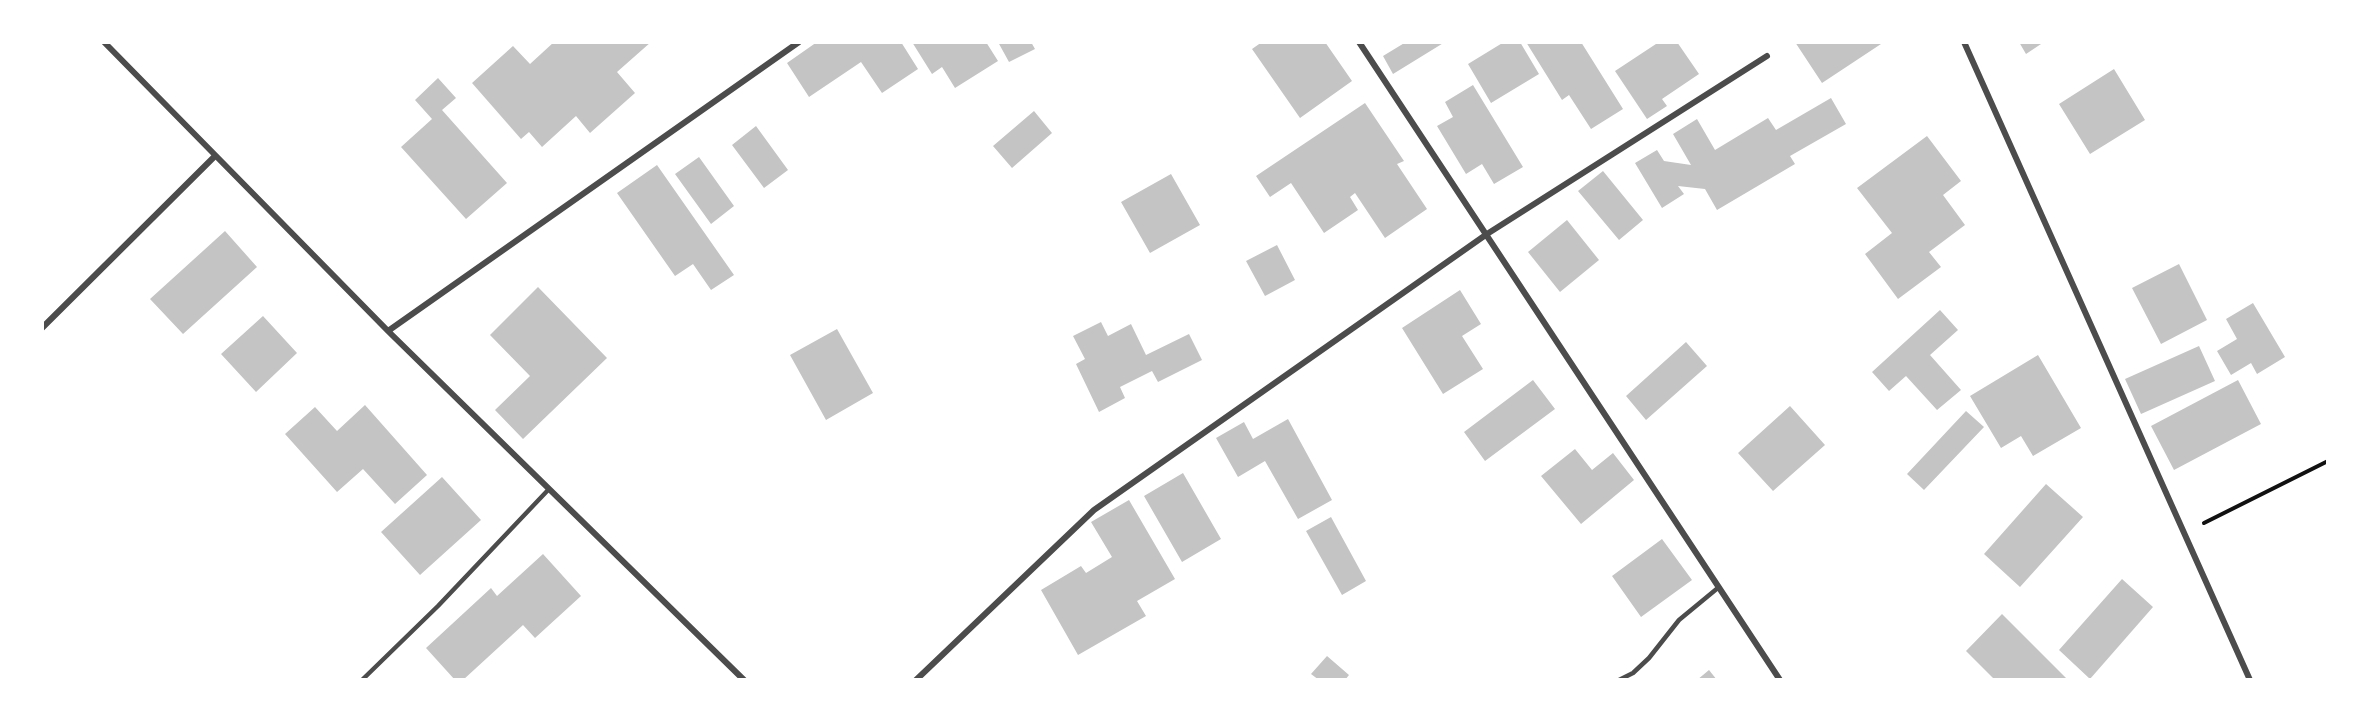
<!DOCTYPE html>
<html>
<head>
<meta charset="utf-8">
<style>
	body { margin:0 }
	#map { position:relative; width:2370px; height:722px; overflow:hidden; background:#fff; font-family:Poppins,sans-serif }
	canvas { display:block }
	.frame { position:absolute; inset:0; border:44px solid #fff; pointer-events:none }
</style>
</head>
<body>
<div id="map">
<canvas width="2370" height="722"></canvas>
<div class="frame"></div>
</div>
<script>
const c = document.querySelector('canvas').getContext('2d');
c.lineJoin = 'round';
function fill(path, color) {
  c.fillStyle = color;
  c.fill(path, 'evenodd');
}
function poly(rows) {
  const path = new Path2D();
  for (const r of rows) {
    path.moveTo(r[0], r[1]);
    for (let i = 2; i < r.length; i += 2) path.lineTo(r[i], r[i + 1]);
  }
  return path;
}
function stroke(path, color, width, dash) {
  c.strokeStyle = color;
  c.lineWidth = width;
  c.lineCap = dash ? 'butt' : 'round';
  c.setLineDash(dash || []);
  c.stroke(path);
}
fill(poly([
	[554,42,651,42,617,72,635,93,590,133,576,116,542,147,529,132,521,139,472,83,513,46,530,64],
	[817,42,901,42,918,69,882,93,861,62,809,97,787,63],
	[912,42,986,42,998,61,955,88,942,67,932,74],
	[998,42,1031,42,1035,49,1009,62],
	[1262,42,1325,42,1352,81,1300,118,1252,49],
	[1406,42,1445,42,1393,74,1383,56],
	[1504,42,1520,42,1539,74,1491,103,1468,64],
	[1526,42,1581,42,1623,109,1591,129,1569,95,1562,100],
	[1659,42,1677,42,1699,74,1662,99,1667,106,1647,119,1615,71],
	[1795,42,1879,42,1881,44,1822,83],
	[2019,42,2044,42,2026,54],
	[2114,69,2145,120,2090,154,2059,104],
	[438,78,456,98,442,110,507,183,466,219,401,147,432,119,415,100],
	[1473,85,1523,167,1494,184,1482,164,1466,174,1437,126,1453,117,1445,102],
	[1831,98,1846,124,1790,156,1795,164,1717,210,1705,189,1678,186,1684,194,1662,208,1635,163,1657,150,1664,161,1691,165,1673,134,1697,119,1715,150,1768,118,1776,130],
	[1365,103,1404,161,1397,164,1427,209,1385,238,1355,193,1350,197,1358,210,1324,233,1291,183,1270,197,1256,176],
	[1034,111,1052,133,1012,168,993,146],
	[756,126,788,170,764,188,732,145],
	[1927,136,1961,181,1943,195,1965,225,1929,252,1941,267,1898,299,1865,254,1892,233,1857,188],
	[699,157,734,206,711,224,675,174],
	[657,165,734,275,711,290,693,264,675,276,617,193],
	[1603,171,1643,220,1619,240,1578,191],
	[1171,174,1200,225,1150,253,1121,202],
	[1567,220,1599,260,1560,292,1528,252],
	[225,231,257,267,183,334,150,299],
	[1277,245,1295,280,1265,296,1246,261],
	[2179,264,2207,320,2161,344,2132,288],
	[538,287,607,358,523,439,495,410,530,376,490,335],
	[1460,290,1481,324,1462,336,1483,369,1443,394,1402,328],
	[2253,303,2285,357,2257,374,2251,363,2231,375,2217,351,2237,339,2226,319],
	[1940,310,1958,330,1930,355,1961,390,1937,410,1906,376,1889,391,1872,372],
	[263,316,297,353,256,392,221,354],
	[1101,322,1108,336,1131,324,1146,355,1189,334,1202,360,1158,382,1152,371,1120,387,1125,398,1099,412,1076,364,1085,359,1073,336],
	[837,329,873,393,826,420,790,355],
	[1686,342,1707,366,1646,420,1626,396],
	[2199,346,2215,381,2141,414,2125,379],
	[2038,355,2081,428,2033,456,2021,436,2001,448,1970,396],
	[1533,380,1555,409,1485,461,1464,432],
	[2238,380,2261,424,2174,470,2151,426],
	[365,405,427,475,395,504,363,469,337,492,285,434,315,407,337,431],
	[1790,406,1825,445,1773,491,1738,453],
	[1966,411,1984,427,1924,490,1907,474],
	[1288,419,1332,500,1298,519,1265,461,1238,477,1216,438,1244,422,1253,439],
	[1575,449,1592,470,1613,453,1634,480,1581,524,1541,476],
	[1183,473,1221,539,1182,562,1144,496],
	[442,477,481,520,420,575,381,532],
	[2046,484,2083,517,2020,587,1984,554],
	[1129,500,1175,579,1137,601,1146,616,1078,655,1041,590,1081,566,1086,573,1112,557,1091,522],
	[1331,517,1366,581,1342,595,1306,531],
	[1662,539,1692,580,1641,617,1612,576],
	[543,554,581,596,535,638,523,625,463,680,455,680,426,648,491,588,497,596],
	[2122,579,2153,607,2090,679,2059,650],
	[2002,614,2066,678,2064,680,1995,680,1966,651],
	[1327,656,1349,675,1345,680,1319,680,1311,674],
	[1709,670,1717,680,1697,680]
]), '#c4c4c4');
stroke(poly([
	[2204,523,2328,461]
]), '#111', 4);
stroke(poly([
	[362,680,438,606,549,489],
	[1619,680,1633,673,1649,658,1679,620,1719,587]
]), '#4c4c4c', 4.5);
stroke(poly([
	[104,42,388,331,744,680],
	[1359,42,1780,680],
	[1964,42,2250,680],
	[42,328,215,156],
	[388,331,799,42],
	[916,680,1094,510,1487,234,1767,56]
]), '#4c4c4c', 6);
</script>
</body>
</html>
